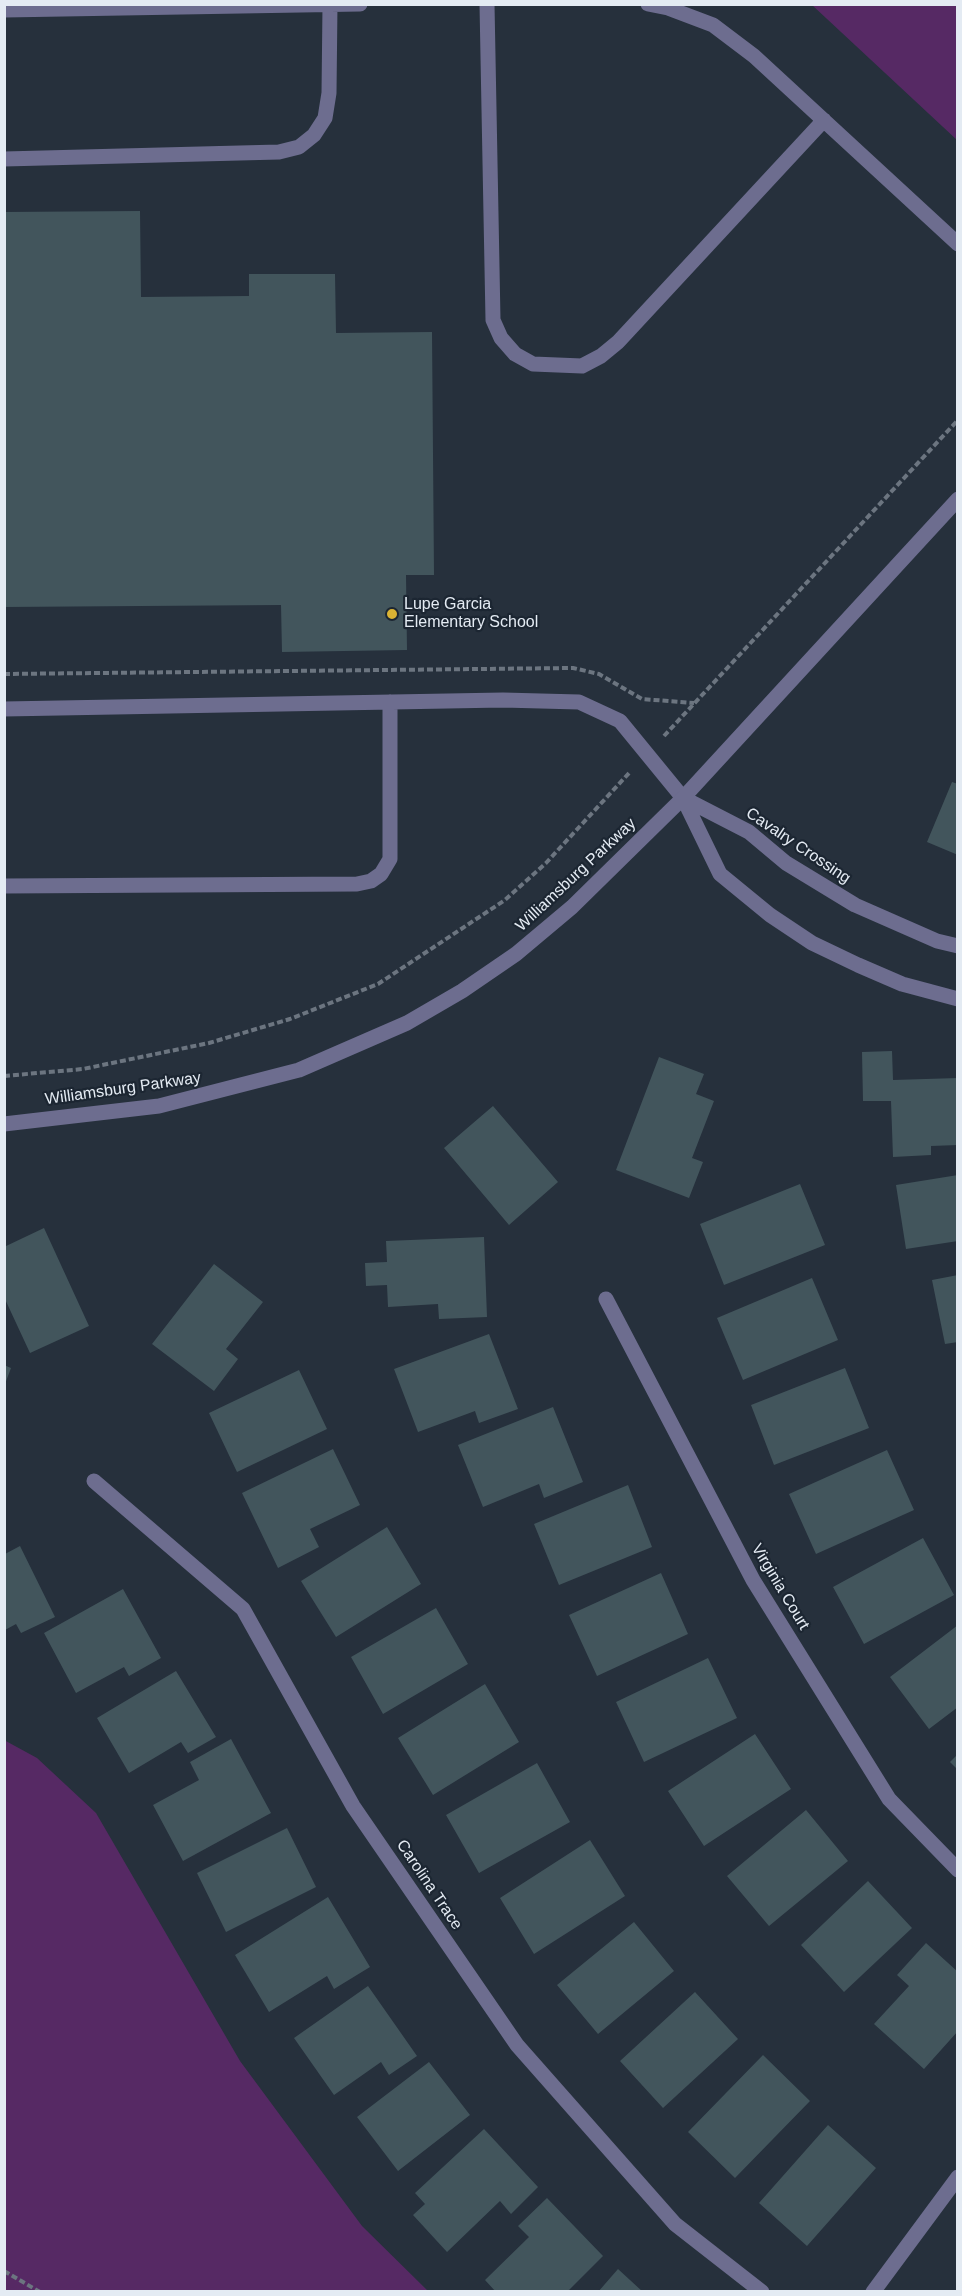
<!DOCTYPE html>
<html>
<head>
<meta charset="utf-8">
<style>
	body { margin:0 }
	#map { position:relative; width:962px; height:2296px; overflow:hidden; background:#26303c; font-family:Helvetica,sans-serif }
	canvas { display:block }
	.frame { position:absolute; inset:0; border:6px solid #e4ebf3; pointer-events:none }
</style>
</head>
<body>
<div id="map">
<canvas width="962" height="2296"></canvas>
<div class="frame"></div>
</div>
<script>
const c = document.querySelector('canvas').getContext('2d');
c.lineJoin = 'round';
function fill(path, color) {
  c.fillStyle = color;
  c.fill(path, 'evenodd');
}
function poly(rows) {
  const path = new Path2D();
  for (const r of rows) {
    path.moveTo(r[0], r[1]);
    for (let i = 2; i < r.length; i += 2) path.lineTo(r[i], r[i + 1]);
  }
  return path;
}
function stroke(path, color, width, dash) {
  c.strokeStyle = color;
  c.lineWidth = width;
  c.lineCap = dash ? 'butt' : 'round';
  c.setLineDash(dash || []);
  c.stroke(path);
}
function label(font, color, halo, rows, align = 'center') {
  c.font = font + ' Helvetica,sans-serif';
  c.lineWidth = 4.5;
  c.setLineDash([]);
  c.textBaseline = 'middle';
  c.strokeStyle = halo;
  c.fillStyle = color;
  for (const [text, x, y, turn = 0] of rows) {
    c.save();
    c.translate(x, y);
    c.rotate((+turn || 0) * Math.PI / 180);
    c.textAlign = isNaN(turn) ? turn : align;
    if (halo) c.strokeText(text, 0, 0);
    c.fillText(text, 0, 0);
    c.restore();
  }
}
fill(poly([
	[812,5,957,5,957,140],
	[4,1740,37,1758,96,1813,240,2061,362,2226,428,2291,5,2291]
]), '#562964');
fill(poly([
	[140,211,141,297,249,296,249,274,335,274,336,333,432,332,434,575,406,575,407,650,282,652,281,605,4,607,4,212],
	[952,782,958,784,958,855,927,842],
	[892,1051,893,1080,958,1078,958,1145,931,1146,931,1155,893,1157,891,1101,863,1101,862,1052],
	[659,1057,704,1074,696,1094,714,1101,692,1158,703,1162,689,1198,616,1170],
	[493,1106,558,1182,509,1225,444,1148],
	[958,1175,958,1241,906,1249,896,1185],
	[800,1184,825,1245,724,1285,700,1224],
	[44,1228,89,1326,30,1353,4,1297,4,1247],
	[484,1237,487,1317,439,1319,438,1304,388,1307,387,1285,366,1286,365,1263,387,1262,386,1241],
	[214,1264,263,1302,226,1349,238,1359,214,1391,152,1344],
	[958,1275,958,1342,945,1344,932,1280],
	[812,1278,838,1340,743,1380,717,1318],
	[489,1334,518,1409,479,1423,475,1411,418,1432,394,1369],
	[4,1365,11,1368,5,1384,4,1384],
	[845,1368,869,1428,774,1465,751,1405],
	[299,1370,327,1429,237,1472,209,1413],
	[553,1407,583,1482,544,1498,539,1484,483,1507,458,1445],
	[333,1449,360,1505,310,1529,319,1547,278,1568,242,1493],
	[887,1450,914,1510,816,1554,789,1494],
	[628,1485,652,1547,559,1585,534,1524],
	[387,1527,421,1584,336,1637,301,1581],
	[923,1538,954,1595,864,1644,833,1587],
	[20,1546,55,1617,21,1633,16,1624,5,1630,5,1554],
	[661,1573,688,1634,597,1676,569,1615],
	[123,1589,161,1658,129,1676,124,1667,76,1693,44,1633],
	[436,1608,468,1664,383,1714,351,1657],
	[958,1625,958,1707,929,1729,890,1677],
	[708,1658,737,1718,644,1762,616,1702],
	[176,1671,216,1737,188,1753,181,1742,129,1773,97,1718],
	[485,1684,519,1742,433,1795,398,1738],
	[755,1734,791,1789,704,1846,668,1791],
	[231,1739,271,1813,183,1861,153,1805,199,1780,190,1762],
	[958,1754,958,1770,950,1762],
	[537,1763,570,1822,479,1873,446,1815],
	[806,1810,848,1861,769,1926,727,1876],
	[287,1828,316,1887,226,1932,197,1873],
	[590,1840,625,1896,534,1954,500,1898],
	[868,1881,912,1928,844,1992,801,1945],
	[328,1897,370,1967,334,1989,327,1976,269,2012,235,1955],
	[634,1922,674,1971,598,2034,557,1985],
	[926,1943,958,1972,958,2031,924,2069,874,2024,909,1986,897,1975],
	[368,1986,417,2056,389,2075,381,2062,334,2095,294,2038],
	[695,1992,738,2039,663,2108,620,2061],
	[763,2055,810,2101,735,2178,688,2132],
	[429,2062,470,2115,398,2171,357,2117],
	[828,2125,876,2168,807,2246,759,2203],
	[484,2129,538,2187,511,2214,500,2201,447,2252,413,2215,425,2204,415,2193],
	[547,2198,603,2256,567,2292,496,2292,485,2280,529,2237,518,2226],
	[618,2269,643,2292,598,2292]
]), '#42555c');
stroke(poly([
	[4,674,573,668,599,674,642,699,694,703],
	[664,736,958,420],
	[4,1076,83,1069,209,1043,290,1019,378,984,505,900,546,863,630,772],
	[4,2271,40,2292]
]), '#6c7580', 4, [6, 3]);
stroke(poly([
	[487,4,493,320,501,338,515,354,533,364,582,366,601,356,618,342,824,120],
	[648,4,668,8,713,25,754,56,958,244],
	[4,10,360,4],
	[4,159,279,152,299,147,314,135,325,118,329,93,330,5],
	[4,709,503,700,579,702,620,721,683,798],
	[4,886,357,884,371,881,381,874,390,859,390,702]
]), '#6d6d8f', 15);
stroke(poly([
	[683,798,720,874,770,915,812,943,858,965,902,984,958,999],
	[683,798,749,832,786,863,855,905,937,941,958,946],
	[4,1124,159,1106,299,1070,407,1023,462,991,516,954,572,907,683,798,958,499],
	[606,1299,753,1580,889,1799,958,1870],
	[94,1481,243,1609,353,1806,517,2045,675,2224,762,2292],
	[873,2292,958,2177]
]), '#6d6d8f', 15);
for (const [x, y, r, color] of [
	[392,614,6,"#dab334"]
]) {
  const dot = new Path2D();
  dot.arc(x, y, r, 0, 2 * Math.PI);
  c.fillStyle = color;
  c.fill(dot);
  stroke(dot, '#1c2632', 2);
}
label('16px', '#e4ebf3', '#1c2632', [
	["Lupe Garcia",404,605],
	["Elementary School",404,623]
], 'left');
label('16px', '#e4ebf3', '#1c2632', [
	["Cavalry Crossing",798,846,34],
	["Williamsburg Parkway",576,875,-43],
	["Williamsburg Parkway",123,1089,-8],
	["Virginia Court",780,1587,59],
	["Carolina Trace",429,1885,56]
]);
</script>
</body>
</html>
